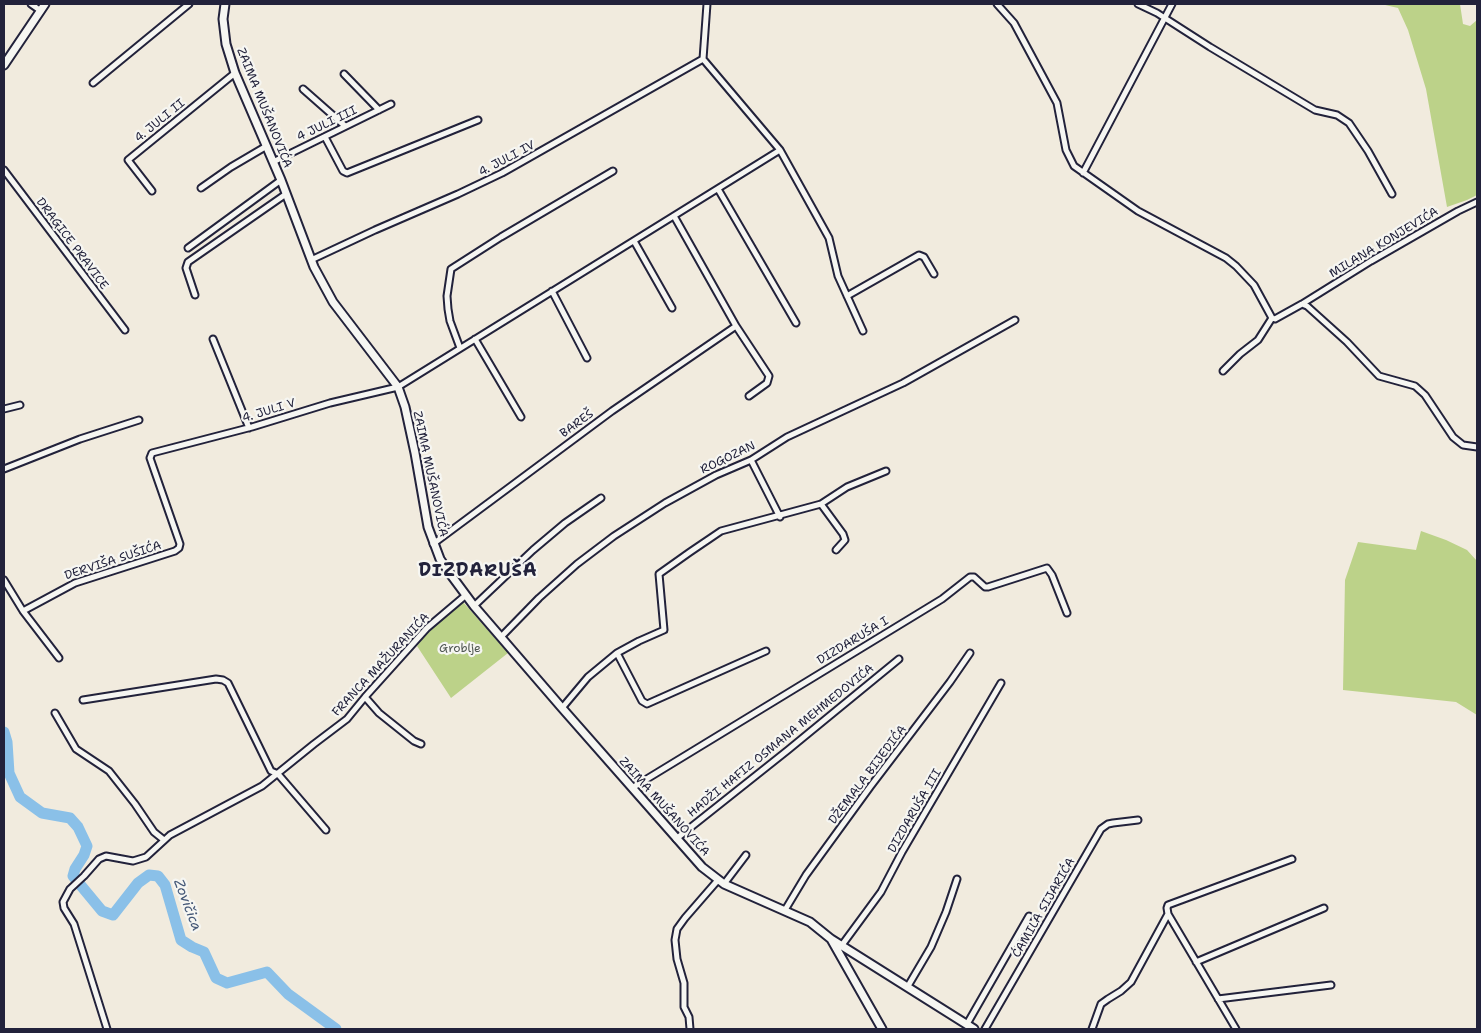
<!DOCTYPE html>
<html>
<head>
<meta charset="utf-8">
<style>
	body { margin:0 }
	#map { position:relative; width:1481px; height:1033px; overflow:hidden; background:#f1ebde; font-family:"Shantell Sans",sans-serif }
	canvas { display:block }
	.frame { position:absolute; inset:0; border:5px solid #22223b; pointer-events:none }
</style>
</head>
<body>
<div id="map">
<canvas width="1481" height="1033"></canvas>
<div class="frame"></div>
</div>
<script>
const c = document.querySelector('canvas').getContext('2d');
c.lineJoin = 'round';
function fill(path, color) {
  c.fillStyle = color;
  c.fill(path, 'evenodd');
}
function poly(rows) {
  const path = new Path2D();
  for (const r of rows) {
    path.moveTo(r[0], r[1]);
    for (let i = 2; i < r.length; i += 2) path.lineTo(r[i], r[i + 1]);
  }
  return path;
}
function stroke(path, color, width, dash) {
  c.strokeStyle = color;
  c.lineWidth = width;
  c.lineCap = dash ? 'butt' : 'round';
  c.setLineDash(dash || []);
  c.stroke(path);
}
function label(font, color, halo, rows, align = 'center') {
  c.font = font + ' "Shantell Sans",sans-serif';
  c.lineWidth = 4.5;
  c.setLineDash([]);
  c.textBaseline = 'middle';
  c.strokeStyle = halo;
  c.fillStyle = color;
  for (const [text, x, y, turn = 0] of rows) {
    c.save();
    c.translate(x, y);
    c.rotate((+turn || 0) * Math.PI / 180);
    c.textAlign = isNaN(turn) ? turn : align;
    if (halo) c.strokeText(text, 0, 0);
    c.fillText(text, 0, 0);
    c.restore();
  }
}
fill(poly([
	[1381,4,1460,4,1463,24,1470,26,1477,20,1477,195,1467,200,1447,207,1426,89,1408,30,1398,8],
	[1421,531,1446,540,1467,550,1477,561,1477,715,1456,702,1343,690,1345,580,1358,542,1416,550],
	[463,602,508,653,451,698,417,646,426,634]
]), '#bcd289');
stroke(poly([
	[4,732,7,742,9,773,20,797,42,813,70,818,78,827,87,846,84,855,75,869,73,876,102,911,113,915,138,883,149,875,158,876,165,885,181,940,192,947,204,952,216,978,227,983,267,972,288,994,336,1029]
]), '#8ac0e8', 11);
const street = poly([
	[31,4,41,11],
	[997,4,1014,23,1057,103,1066,150,1074,166,1138,211,1226,258,1236,266,1254,285,1272,318,1275,319,1302,304,1307,306,1347,342,1379,376,1415,386,1425,395,1453,437,1463,445,1477,447],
	[1138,4,1157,13,1210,47,1315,110,1337,115,1349,123,1368,151,1392,194],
	[703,59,780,150,829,238,838,276,863,331],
	[703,59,707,4],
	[344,74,379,110],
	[93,83,189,4],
	[303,89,345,126],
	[325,137,343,171,347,173,478,120],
	[273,162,391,104],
	[4,170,125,330],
	[1083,173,1172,4],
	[201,188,231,167,265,147],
	[718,189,796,323],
	[152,191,128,160,235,73],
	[634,241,672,308],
	[188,248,281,180],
	[311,260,375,230,458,194,502,173,703,59],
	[552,291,587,358],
	[195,295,186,268,188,262,286,194],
	[847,296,919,255,924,257,934,274],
	[1302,304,1371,261,1458,211,1477,202],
	[736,326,769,376,767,383,749,396],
	[213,339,249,428],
	[475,339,521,417],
	[460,348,450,321,448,309,447,296,451,269,501,237,613,171],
	[1223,371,1240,354,1258,340,1272,318],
	[4,409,20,405],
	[751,460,780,517],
	[4,469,80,439,139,420],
	[821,504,843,534,845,540,836,550],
	[433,544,612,411,736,326,674,216],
	[4,580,23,611,59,658],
	[474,606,533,550,565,523,601,498],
	[23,611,75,583,175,551,179,548,180,544,150,458,152,453,252,427,330,403,398,387,780,150],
	[501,637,539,598,577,564,614,536,665,503,716,475,751,460,787,437,903,383,1015,320],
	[617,653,642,701,647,704,766,651],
	[365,697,379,713,414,741,421,744],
	[83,700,216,679,223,680,228,683,271,771,278,774,326,830],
	[562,708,588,677,617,653,639,641,664,630,659,574,690,552,721,531,821,504,847,487,886,471],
	[55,713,76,749,109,771,135,804,154,832,164,840],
	[632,788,942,599,970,577,974,577,985,587,988,587,1047,568,1052,575,1067,613],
	[676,839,788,750,899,659],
	[724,884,746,855],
	[785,910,806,875,870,787,950,682,970,653],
	[842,945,881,892,902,852,1001,683],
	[1196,962,1324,908],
	[908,986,931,947,946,912,957,879],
	[1218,999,1331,985],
	[967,1024,1029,916],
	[107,1029,74,924,64,908,63,902,70,889,84,876,99,859,106,856,133,861,146,857,170,835,262,786,314,744,347,719,365,697,427,628,466,595],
	[690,1029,689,1017,684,1007,684,983,677,959,675,940,677,929,685,918,718,880],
	[985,1029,1101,829,1108,824,1113,823,1138,820],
	[1092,1029,1101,1004,1108,999,1121,991,1131,982,1168,914],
	[1236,1029,1168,914,1167,908,1168,905,1292,859]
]);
const secondary = poly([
	[225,4,223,19,226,44,235,73,281,180,314,267,333,302,398,387,405,407,415,453,428,527,440,559,451,575,474,606,562,708,702,867,724,884,810,922,831,939,974,1029],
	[4,65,45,4],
	[831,939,882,1029]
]);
stroke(street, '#22223b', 9);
stroke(secondary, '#22223b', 11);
stroke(street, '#f6f6f2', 5);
stroke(secondary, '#f6f6f2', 7);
label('12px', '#22223b', '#f6f6f2', [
	["ZAIMA MUŠANOVIĆA",264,108,68],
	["4. JULI II",160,121,-39],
	["4 JULI III",327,124,-26],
	["4. JULI IV",507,159,-28],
	["MILANA KONJEVIĆA",1384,243,-31],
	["DRAGICE PRAVICE",72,244,53],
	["4. JULI V",269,411,-17],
	["BAREŠ",577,424,-36],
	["ROGOZAN",728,458,-26],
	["ZAIMA MUŠANOVIĆA",430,474,78],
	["DERVIŠA SUŠIĆA",113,561,-18],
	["DIZDARUŠA I",853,641,-31],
	["FRANCA MAŽURANIĆA",381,665,-47],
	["HADŽI HAFIZ OSMANA MEHMEDOVIĆA",781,741,-39],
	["DŽEMALA BIJEDIĆA",868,775,-53],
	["ZAIMA MUŠANOVIĆA",664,807,48],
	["DIZDARUŠA III",915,811,-60],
	["ĆAMILA SIJARIĆA",1044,908,-60]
]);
label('12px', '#505752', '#f6f6f2', [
	["Groblje",460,649]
]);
label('italic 14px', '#465978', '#f6f6f2', [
	["Zovičica",187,905,69]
]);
c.letterSpacing = '1px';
label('bold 18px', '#22223b', '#f6f6f2', [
	["DIZDARUŠA",478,571]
]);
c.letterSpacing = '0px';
</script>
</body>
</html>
